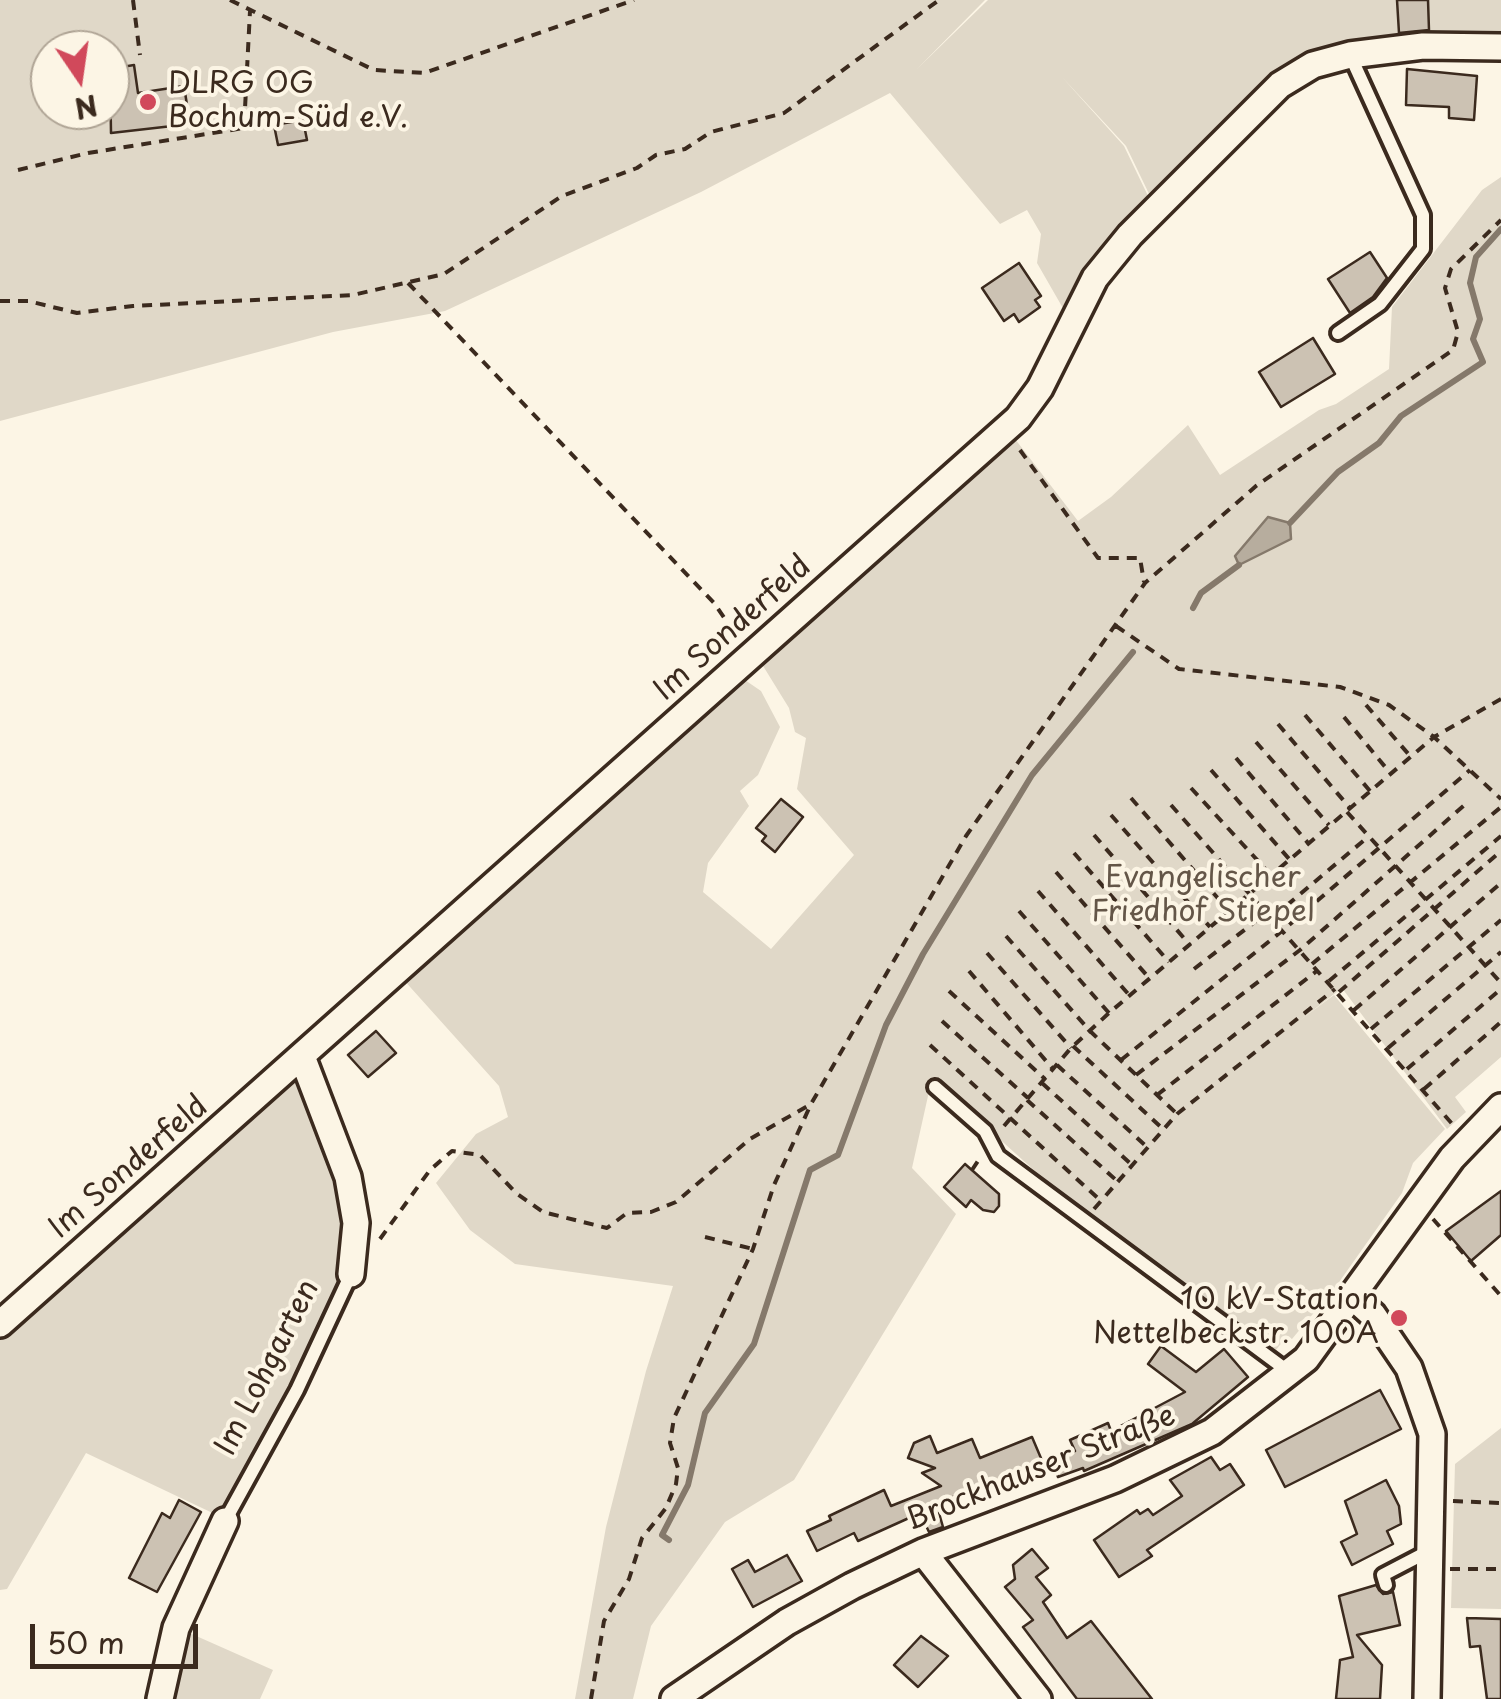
<!DOCTYPE html>
<html>
<head>
<meta charset="utf-8">
<style>
	body { margin:0 }
	#map { position:relative; width:1501px; height:1699px; overflow:hidden; background:#fcf5e5; font-family:"Playpen Sans",sans-serif }
	canvas { display:block }
	.north { position:absolute; left:30px; top:30px; width:100px; height:100px; box-sizing:border-box; background:#fcf5e5; border:2px solid #afa495; border-radius:50%; rotate:167deg; font-size:28px; font-weight:700; line-height:40px; text-align:center; color:#3b2a1e }
	.north::after { content:''; display:block; margin:auto; width:35px; height:45px; background:#d1495b; clip-path:polygon(50% 0,100% 100%,50% 72%,0 100%) }
	.scale { position:absolute; left:30px; top:1624px; width:168px; height:45px; box-sizing:border-box; border:5px solid #3b2a1e; border-top:0; padding-left:12px; font-size:30px; line-height:35px; white-space:nowrap; color:#3b2a1e; -webkit-text-stroke:8px #fcf5e5; paint-order:stroke }
</style>
</head>
<body>
<div id="map">
<canvas width="1501" height="1699"></canvas>
<div class="north">N</div>
<div class="scale">50 m</div>
</div>
<script>
const c = document.querySelector('canvas').getContext('2d');
c.lineJoin = 'round';
function fill(path, color) {
  c.fillStyle = color;
  c.fill(path, 'evenodd');
}
function poly(rows) {
  const path = new Path2D();
  for (const r of rows) {
    path.moveTo(r[0], r[1]);
    for (let i = 2; i < r.length; i += 2) path.lineTo(r[i], r[i + 1]);
  }
  return path;
}
function stroke(path, color, width, dash) {
  c.strokeStyle = color;
  c.lineWidth = width;
  c.lineCap = dash ? 'butt' : 'round';
  c.setLineDash(dash || []);
  c.stroke(path);
}
function label(font, color, halo, rows, align = 'center') {
  c.font = font + ' "Playpen Sans",sans-serif';
  c.lineWidth = 8;
  c.setLineDash([]);
  c.textBaseline = 'middle';
  c.strokeStyle = halo;
  c.fillStyle = color;
  for (const [text, x, y, turn = 0] of rows) {
    c.save();
    c.translate(x, y);
    c.rotate((+turn || 0) * Math.PI / 180);
    c.textAlign = isNaN(turn) ? turn : align;
    if (halo) c.strokeText(text, 0, 0);
    c.fillText(text, 0, 0);
    c.restore();
  }
}
fill(poly([
	[0,0,985,0,917,69,988,0,1501,0,1501,41,1355,42,1151,198,1126,146,1062,77,1124,146,1149,198,1094,257,1064,310,1037,263,1041,234,1027,210,1000,224,890,93,701,192,445,311,333,332,0,421],
	[50,50,110,50,110,110,50,110],
	[1501,177,1501,1057,1455,1097,1466,1112,1447,1129,1342,988,1299,1021,1334,995,1445,1129,1413,1163,1402,1193,1337,1285,1292,1339,1287,1336,1276,1350,1088,1219,932,1078,912,1168,956,1214,794,1480,725,1522,651,1626,633,1699,575,1699,606,1527,646,1371,673,1286,515,1264,470,1230,436,1183,476,1134,508,1117,499,1086,402,978,742,678,761,691,780,727,758,775,740,791,749,806,708,863,703,892,771,949,854,855,797,789,806,738,795,732,789,708,760,661,1012,435,1078,521,1111,497,1188,425,1220,475,1319,410,1336,404,1389,369,1392,307,1482,190],
	[289,1082,300,1082,325,1125,349,1227,345,1272,290,1390,221,1517,86,1453,7,1589,0,1590,0,1336],
	[1501,1428,1501,1609,1451,1608,1455,1464],
	[185,1631,273,1670,260,1699,174,1699]
]), '#e0d8c8');
const water = poly([
	[1268,517,1290,523,1291,539,1239,565,1235,556,1268,517]
]);
fill(water, '#b7ad9e');
stroke(water, '#85796b', 2.5);
stroke(poly([
	[1290,523,1338,472,1379,443,1401,416,1483,362,1473,339,1480,319,1470,283,1476,257,1501,229],
	[1193,608,1201,593,1239,565],
	[669,1540,662,1535,688,1485,705,1413,754,1344,810,1170,838,1155,886,1025,923,954,1032,775,1133,652]
]), '#85796b', 6);
const building = poly([
	[1397,0,1428,0,1429,30,1399,33,1397,0],
	[134,65,138,93,184,86,190,124,111,133,110,69,134,65],
	[1407,69,1477,76,1474,120,1449,118,1449,107,1406,105,1407,69],
	[303,120,307,140,278,145,274,125,303,120],
	[1370,252,1387,278,1373,297,1350,313,1328,279,1370,252],
	[1019,263,1041,296,1035,300,1040,307,1019,322,1014,314,1004,321,982,288,1019,263],
	[1313,338,1335,374,1281,407,1259,372,1313,338],
	[781,799,803,817,775,852,762,841,766,836,756,828,781,799],
	[376,1031,396,1053,368,1077,348,1055,376,1031],
	[965,1164,999,1194,999,1206,994,1212,983,1210,971,1200,966,1207,944,1187,965,1164],
	[1501,1191,1501,1235,1471,1261,1446,1231,1501,1191],
	[1161,1346,1196,1372,1224,1349,1248,1377,1192,1424,1084,1471,1083,1468,1058,1477,1052,1459,1075,1451,1070,1440,1108,1423,1111,1431,1185,1392,1148,1364,1161,1346],
	[1380,1390,1401,1429,1285,1487,1266,1450,1380,1390],
	[930,1436,937,1453,972,1439,980,1458,1032,1437,1046,1470,1008,1486,1006,1480,953,1497,957,1506,939,1513,943,1527,929,1532,920,1513,858,1541,854,1533,817,1551,807,1531,831,1520,829,1516,884,1490,891,1506,941,1486,922,1473,935,1468,908,1458,914,1443,930,1436],
	[1211,1457,1220,1470,1230,1464,1244,1485,1147,1550,1152,1556,1119,1577,1094,1540,1137,1510,1140,1514,1148,1509,1153,1515,1182,1496,1170,1480,1211,1457],
	[1386,1480,1399,1506,1401,1524,1387,1531,1393,1544,1352,1565,1341,1542,1357,1534,1345,1501,1386,1480],
	[179,1500,201,1512,157,1592,129,1578,162,1513,170,1518,179,1500],
	[1032,1549,1048,1568,1036,1577,1051,1595,1043,1602,1067,1638,1091,1621,1152,1699,1077,1699,1023,1627,1033,1620,1005,1587,1015,1579,1013,1565,1032,1549],
	[787,1555,802,1581,753,1607,732,1569,748,1560,755,1572,787,1555],
	[1376,1585,1383,1594,1393,1592,1400,1625,1357,1635,1382,1665,1380,1699,1336,1699,1340,1660,1353,1657,1339,1596,1376,1585],
	[1467,1618,1501,1619,1501,1699,1487,1699,1480,1646,1470,1647,1467,1618],
	[921,1636,948,1656,918,1687,894,1665,921,1636]
]);
fill(building, '#ccc2b3');
stroke(building, '#3b2a1e', 2.5);
const lane = poly([
	[1338,333,1380,304,1423,249,1423,215,1350,55],
	[935,1087,985,1131,998,1156,1289,1372],
	[225,1521,297,1390,351,1274],
	[1386,1585,1383,1575,1429,1551]
]);
const street = poly([
	[303,1059,348,1177,356,1223,351,1274],
	[1353,1297,1373,1315,1409,1368,1432,1434,1427,1699],
	[0,1324,1018,418,1040,388,1095,278,1130,235,1280,85,1313,65,1350,55,1423,46,1501,47],
	[923,1552,1038,1699],
	[160,1699,176,1628,225,1521],
	[674,1699,787,1622,852,1586,923,1552,1115,1479,1212,1432,1306,1359,1452,1158,1501,1107]
]);
stroke(lane, '#3b2a1e', 20);
stroke(street, '#3b2a1e', 32);
stroke(poly([
	[133,0,140,55],
	[230,0,374,70,424,73,634,0],
	[18,170,88,153,244,128,250,11],
	[408,283,714,603,738,638],
	[0,301,28,301,77,313,133,306,353,295,444,274,562,196,637,168,656,155,685,149,711,132,784,113,939,0],
	[1020,450,1098,558,1140,558,1144,582],
	[1116,626,1179,669,1340,687,1389,705,1434,737,1501,799],
	[1366,705,1411,757],
	[1305,715,1370,791],
	[1344,717,1391,774],
	[1278,724,1350,808],
	[1256,742,1329,825],
	[1236,758,1308,843],
	[1211,770,1290,860],
	[1191,788,1271,875],
	[1131,798,1229,911],
	[1171,805,1454,1126],
	[1347,812,1501,983],
	[1111,815,1210,927],
	[1094,835,1190,945],
	[1074,853,1169,962],
	[1056,872,1150,979],
	[1038,891,1130,996],
	[1019,911,1109,1013],
	[1273,917,1369,836],
	[1006,936,1090,1031,1176,1113],
	[987,953,1071,1048],
	[1312,964,1501,807],
	[1194,969,1265,914],
	[969,971,1053,1069],
	[1329,981,1501,836],
	[949,991,1045,1079],
	[1339,992,1501,851],
	[1354,1010,1501,883],
	[942,1021,1028,1098],
	[1371,1029,1501,920],
	[930,1045,1101,1201],
	[1073,1046,1162,1128],
	[1388,1048,1501,952],
	[1121,1060,1282,931,1470,770],
	[1057,1065,1146,1146],
	[1407,1069,1501,989],
	[1136,1075,1300,950,1469,801],
	[1042,1083,1131,1164],
	[1424,1089,1501,1022],
	[1157,1095,1318,970],
	[1027,1100,1116,1180],
	[1004,1126,1071,1048,1109,1013,1434,737,1501,699],
	[972,1170,980,1158],
	[1094,1209,1177,1114,1335,989],
	[1433,1219,1501,1296],
	[705,1237,753,1249],
	[380,1239,430,1170,452,1151,480,1155,516,1193,543,1212,607,1228,627,1213,651,1212,676,1202,750,1139,811,1104],
	[1453,1501,1501,1503],
	[1450,1569,1501,1569],
	[591,1699,604,1621,629,1579,642,1538,666,1508,676,1484,678,1468,670,1443,674,1418,753,1249,774,1185,811,1104,966,836,1145,583,1256,486,1453,350,1458,332,1445,288,1451,269,1501,220]
]), '#3b2a1e', 4, [10, 8]);
stroke(lane, '#fcf5e5', 12);
stroke(street, '#fcf5e5', 25);
for (const [x, y, r, color] of [
	[148,102,10,"#d1495b"],
	[1399,1318,10,"#d1495b"]
]) {
  const dot = new Path2D();
  dot.arc(x, y, r, 0, 2 * Math.PI);
  c.fillStyle = color;
  c.fill(dot);
  stroke(dot, '#fcf5e5', 4);
}
label('30px', '#3b2a1e', '#fcf5e5', [
	["DLRG OG",168,85],
	["Bochum-Süd e.V.",168,119],
	["10 kV-Station",1379,1301,"right"],
	["Nettelbeckstr. 100A",1379,1335,"right"]
], 'left');
label('30px', '#3b2a1e', '#fcf5e5', [
	["Im Sonderfeld",733,629,-42],
	["Im Sonderfeld",129,1168,-41],
	["Im Lohgarten",268,1368,-63],
	["Brockhauser Straße",1041,1469,-22]
]);
label('30px', '#645648', '#fcf5e5', [
	["Evangelischer",1203,879],
	["Friedhof Stiepel",1203,913]
]);
</script>
</body>
</html>
